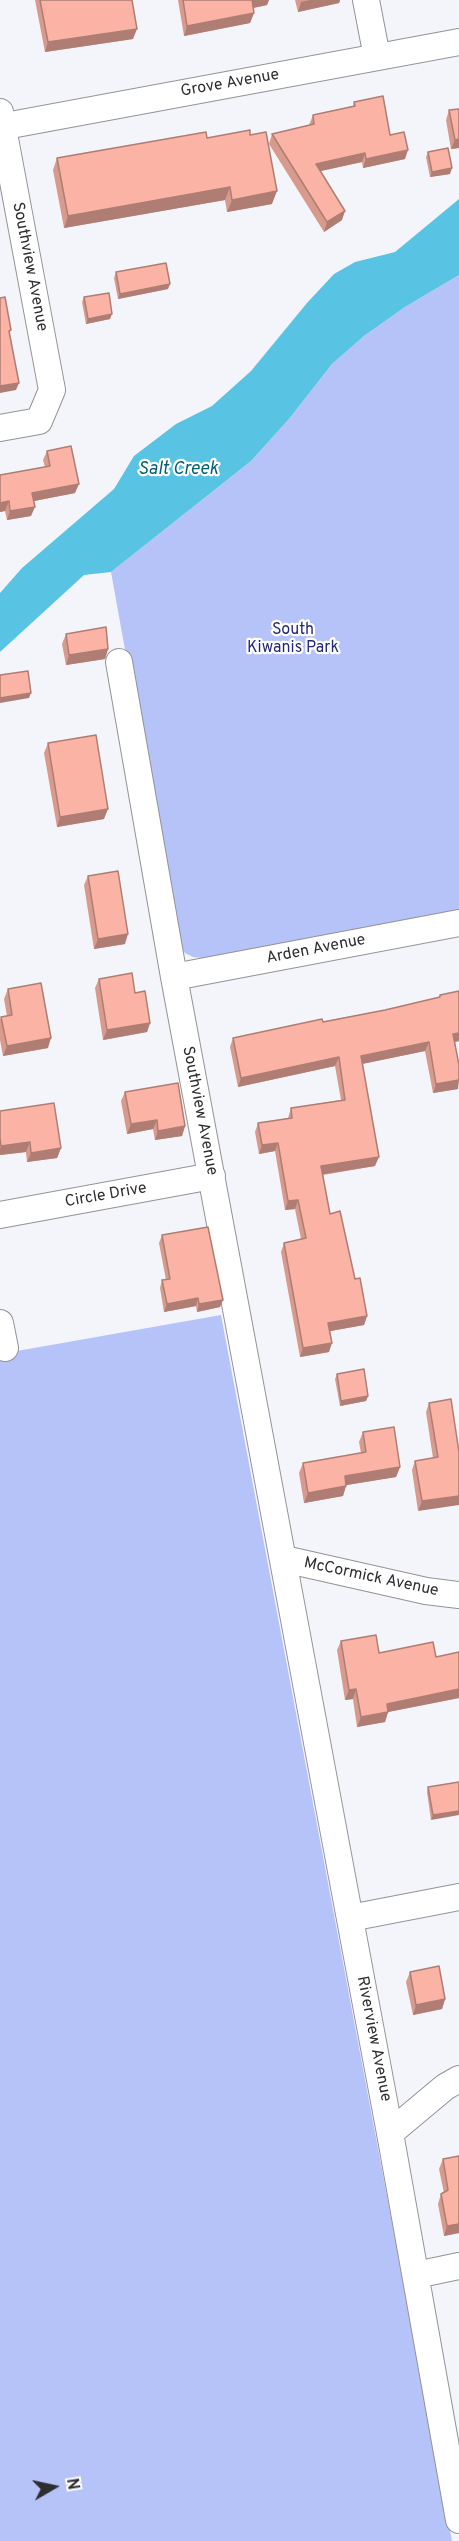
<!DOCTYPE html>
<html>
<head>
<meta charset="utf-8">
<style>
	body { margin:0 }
	#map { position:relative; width:459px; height:2541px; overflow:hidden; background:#f4f5fa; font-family:Overpass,sans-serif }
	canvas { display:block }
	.north { position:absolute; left:24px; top:2457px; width:60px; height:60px; -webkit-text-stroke:4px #fff; paint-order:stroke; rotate:81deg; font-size:16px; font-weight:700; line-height:24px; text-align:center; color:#2e2e30 }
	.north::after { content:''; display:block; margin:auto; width:21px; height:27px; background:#2e2e30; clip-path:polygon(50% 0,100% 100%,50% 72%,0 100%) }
</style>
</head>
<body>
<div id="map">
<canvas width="459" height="2541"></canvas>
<div class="north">N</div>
</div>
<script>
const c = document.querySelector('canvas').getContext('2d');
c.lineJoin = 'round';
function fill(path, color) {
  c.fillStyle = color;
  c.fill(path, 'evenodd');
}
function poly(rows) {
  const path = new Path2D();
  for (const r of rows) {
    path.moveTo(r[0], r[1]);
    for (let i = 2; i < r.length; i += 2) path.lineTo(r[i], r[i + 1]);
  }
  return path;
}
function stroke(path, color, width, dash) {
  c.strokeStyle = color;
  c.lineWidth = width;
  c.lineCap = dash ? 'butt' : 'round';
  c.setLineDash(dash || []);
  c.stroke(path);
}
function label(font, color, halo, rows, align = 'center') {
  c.font = font + ' Overpass,sans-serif';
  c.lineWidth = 4.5;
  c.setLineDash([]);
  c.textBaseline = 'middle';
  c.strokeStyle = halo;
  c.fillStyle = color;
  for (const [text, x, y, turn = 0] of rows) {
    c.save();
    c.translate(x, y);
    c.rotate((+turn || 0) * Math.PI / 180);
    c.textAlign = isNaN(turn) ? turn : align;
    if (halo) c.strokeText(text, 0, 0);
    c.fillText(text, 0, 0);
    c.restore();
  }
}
fill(poly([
	[459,275,459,910,203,958,193,957,185,953,178,944,111,572,251,461,289,419,332,364,364,336,405,307],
	[221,1315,452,2541,0,2541,0,1354]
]), '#b6c3f9');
fill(poly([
	[459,199,459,275,405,307,364,336,332,364,289,419,251,461,111,572,84,575,0,652,0,593,22,568,114,489,134,456,176,424,212,406,251,371,307,303,334,274,355,262,395,252]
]), '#58c3e3');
const minor = poly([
	[366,0,377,57],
	[0,112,52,390,39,421,0,428],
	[0,127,459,42],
	[119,662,174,977,390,2133,459,2520],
	[174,977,459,923],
	[0,1215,212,1176],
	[0,1323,5,1348],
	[284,1559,426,1591,459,1595],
	[350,1918,459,1897],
	[390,2133,445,2087,459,2079],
	[416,2275,459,2266]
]);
stroke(minor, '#929397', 28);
stroke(minor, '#fff', 26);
fill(poly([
	[35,0,132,0,133,39,45,52],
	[178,0,269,0,267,5,253,8,254,13,250,23,184,36],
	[295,0,340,0,339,3,298,12],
	[354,102,390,135,405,159,363,168,362,162,320,171,342,220,324,232,269,144,272,134,309,125,313,115,353,106],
	[449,110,459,148,451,149,446,120],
	[250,135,272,204,227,212,225,200,64,228,53,170,57,158,207,138],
	[428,152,450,174,430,177,426,157],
	[116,272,168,289,118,299,114,278],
	[84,297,110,319,86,324,82,302],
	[47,451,75,493,34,501,31,516,7,520,5,511,0,512,0,475,45,467,43,460],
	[66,634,108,649,105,659,66,665,62,644],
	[48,743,104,819,57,827,44,753],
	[88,876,125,944,94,949,84,885],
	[99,979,135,993,150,1023,147,1032,103,1040,95,988],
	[8,989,48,1048,3,1056,0,1040,0,1020,1,1017,7,1016,4,999],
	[440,995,459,1041,455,1042,458,1089,433,1093,425,1051,362,1064,375,1166,323,1175,330,1214,355,1279,367,1316,364,1325,330,1331,329,1352,300,1357,281,1252,284,1243,301,1239,295,1209,285,1210,275,1151,259,1154,255,1132,258,1123,288,1118,291,1108,341,1100,335,1066,238,1087,230,1047,233,1038,385,1010,439,998],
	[125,1092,185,1126,182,1136,155,1140,153,1129,127,1134,121,1101],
	[0,1111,61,1148,57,1158,27,1162,26,1152,0,1155],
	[162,1235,223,1300,220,1307,197,1312,196,1306,164,1312,160,1288,162,1280,166,1280,159,1243],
	[337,1374,368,1396,366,1401,340,1406,335,1379],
	[429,1403,459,1452,418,1511,412,1470,415,1461,433,1458,426,1412],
	[363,1432,400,1467,396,1477,346,1485,343,1496,304,1503,299,1473,303,1463,361,1453,359,1442],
	[341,1641,379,1653,436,1657,459,1652,459,1698,388,1712,385,1722,357,1727,353,1699,345,1700,337,1650],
	[459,1782,431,1820,427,1792,428,1787],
	[410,1972,445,1999,442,2009,413,2015,406,1982],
	[459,2156,459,2233,444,2236,438,2204,441,2194,444,2193,439,2169,443,2159]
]), '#d79a8d');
fill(poly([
	[251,0,269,0,267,5,248,9],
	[310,0,340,0,339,3,298,12,301,2],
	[254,13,250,23,184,36,187,26],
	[137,29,133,39,45,52,48,42],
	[459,139,459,148,451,149,455,140],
	[408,150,405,159,363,168,366,159],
	[365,153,362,162,312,173,316,164],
	[452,168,450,174,430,177,432,172],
	[230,187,225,200,64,228,68,216],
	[277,191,272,204,227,212,232,200],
	[345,211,342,220,324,232,327,222],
	[170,284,168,289,118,299,120,294],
	[112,314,110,319,86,324,88,319],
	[19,383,16,390,0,393,0,386],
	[79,484,75,493,29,502,32,493],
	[9,501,5,511,0,512,0,503],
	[35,507,31,516,7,520,10,511],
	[108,649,105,659,66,665,69,655],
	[31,693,29,698,0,703,0,698],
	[108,809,104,819,57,827,60,817],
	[128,934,125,944,94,949,98,939],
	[150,1023,147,1032,103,1040,107,1030],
	[459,1033,459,1041,450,1043,453,1034],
	[51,1038,48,1048,3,1056,7,1046],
	[429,1042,425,1051,357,1065,361,1056],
	[339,1057,335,1066,238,1087,241,1078],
	[459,1080,458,1089,433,1093,436,1084],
	[157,1120,153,1129,127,1134,131,1124],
	[185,1126,182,1136,155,1140,158,1131],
	[30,1142,26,1152,0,1155,0,1149,1,1146],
	[278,1143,275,1151,259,1154,262,1145],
	[61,1148,57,1158,27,1162,31,1153],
	[379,1157,375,1166,318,1175,321,1166],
	[298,1200,295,1209,285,1210,288,1201],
	[198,1298,196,1306,164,1312,167,1304],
	[223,1300,220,1307,197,1312,199,1304],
	[367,1316,364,1325,325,1332,328,1323],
	[332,1343,329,1352,300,1357,303,1348],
	[368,1396,366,1401,340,1406,341,1401],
	[400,1467,396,1477,341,1486,345,1476],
	[346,1486,343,1496,304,1503,308,1493],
	[459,1496,459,1505,418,1511,422,1501],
	[356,1689,353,1699,345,1700,349,1690],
	[459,1689,459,1698,388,1712,385,1722,357,1727,361,1717,387,1704],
	[459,1811,459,1815,431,1820,433,1815],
	[445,1999,442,2009,413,2015,416,2005],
	[459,2224,459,2233,444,2236,447,2226]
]), '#af7d73');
const building = poly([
	[40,0,132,0,137,29,48,42,40,0],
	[183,0,252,0,254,13,187,26,183,0],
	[383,96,390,135,404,132,408,150,366,159,365,153,316,164,345,211,327,222,272,134,314,124,313,115,355,106,354,102,383,96],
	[459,109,459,139,455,140,449,110,459,109],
	[250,130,250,135,266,132,277,191,232,200,230,187,68,216,57,158,206,132,207,138,250,130],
	[448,148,452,168,432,172,428,152,448,148],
	[166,263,170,284,120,294,116,272,166,263],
	[109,293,112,314,88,319,84,297,109,293],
	[5,297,11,330,9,331,19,383,0,386,0,298,5,297],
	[71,446,79,484,32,493,35,507,10,511,9,501,0,503,0,475,50,466,47,451,71,446],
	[106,627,108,649,69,655,66,634,106,627],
	[28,671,31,693,0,698,0,675,28,671],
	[96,735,108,809,60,817,48,743,96,735],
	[118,871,128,934,98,939,88,876,118,871],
	[132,973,135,993,145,991,150,1023,107,1030,99,979,132,973],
	[41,983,51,1038,7,1046,1,1017,12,1015,8,989,41,983],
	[459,991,459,1033,453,1034,459,1065,459,1080,436,1084,429,1042,361,1056,379,1157,321,1166,330,1214,340,1211,355,1279,360,1278,367,1316,328,1323,332,1343,303,1348,284,1243,306,1238,298,1200,288,1201,278,1143,262,1145,258,1123,292,1118,291,1108,345,1100,339,1057,241,1078,233,1038,322,1019,323,1022,385,1010,440,997,440,995,459,991],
	[178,1083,185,1126,158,1131,157,1120,131,1124,125,1092,178,1083],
	[54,1103,61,1148,31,1153,30,1142,1,1146,0,1138,0,1111,54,1103],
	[208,1227,223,1300,199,1304,198,1298,167,1304,162,1280,170,1279,162,1235,208,1227],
	[364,1369,368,1396,341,1401,337,1374,364,1369],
	[451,1399,459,1452,459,1496,422,1501,415,1461,438,1457,429,1403,451,1399],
	[394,1427,400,1467,345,1476,346,1486,308,1493,303,1463,366,1452,363,1432,394,1427],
	[376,1635,379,1653,433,1642,436,1657,459,1652,459,1689,387,1704,388,1712,361,1717,356,1689,349,1690,341,1641,376,1635],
	[459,1782,459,1811,433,1815,428,1787,459,1782],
	[439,1966,445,1999,416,2005,410,1972,439,1966],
	[459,2156,459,2224,447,2226,441,2194,448,2190,443,2159,459,2156]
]);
fill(building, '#fab3a4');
stroke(building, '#af7d73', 1.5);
label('16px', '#2e2e30', '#fff', [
	["Grove Avenue",230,84,-10],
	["Southview Avenue",29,267,79],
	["Arden Avenue",316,950,-11],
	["Southview Avenue",199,1111,79],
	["Circle Drive",106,1196,-10],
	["McCormick Avenue",371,1578,12],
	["Riverview Avenue",373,2039,79]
]);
label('16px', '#24287b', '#fff', [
	["South",293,631],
	["Kiwanis Park",293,649]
]);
label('italic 18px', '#005e74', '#fff', [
	["Salt Creek",178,470]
]);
</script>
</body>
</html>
